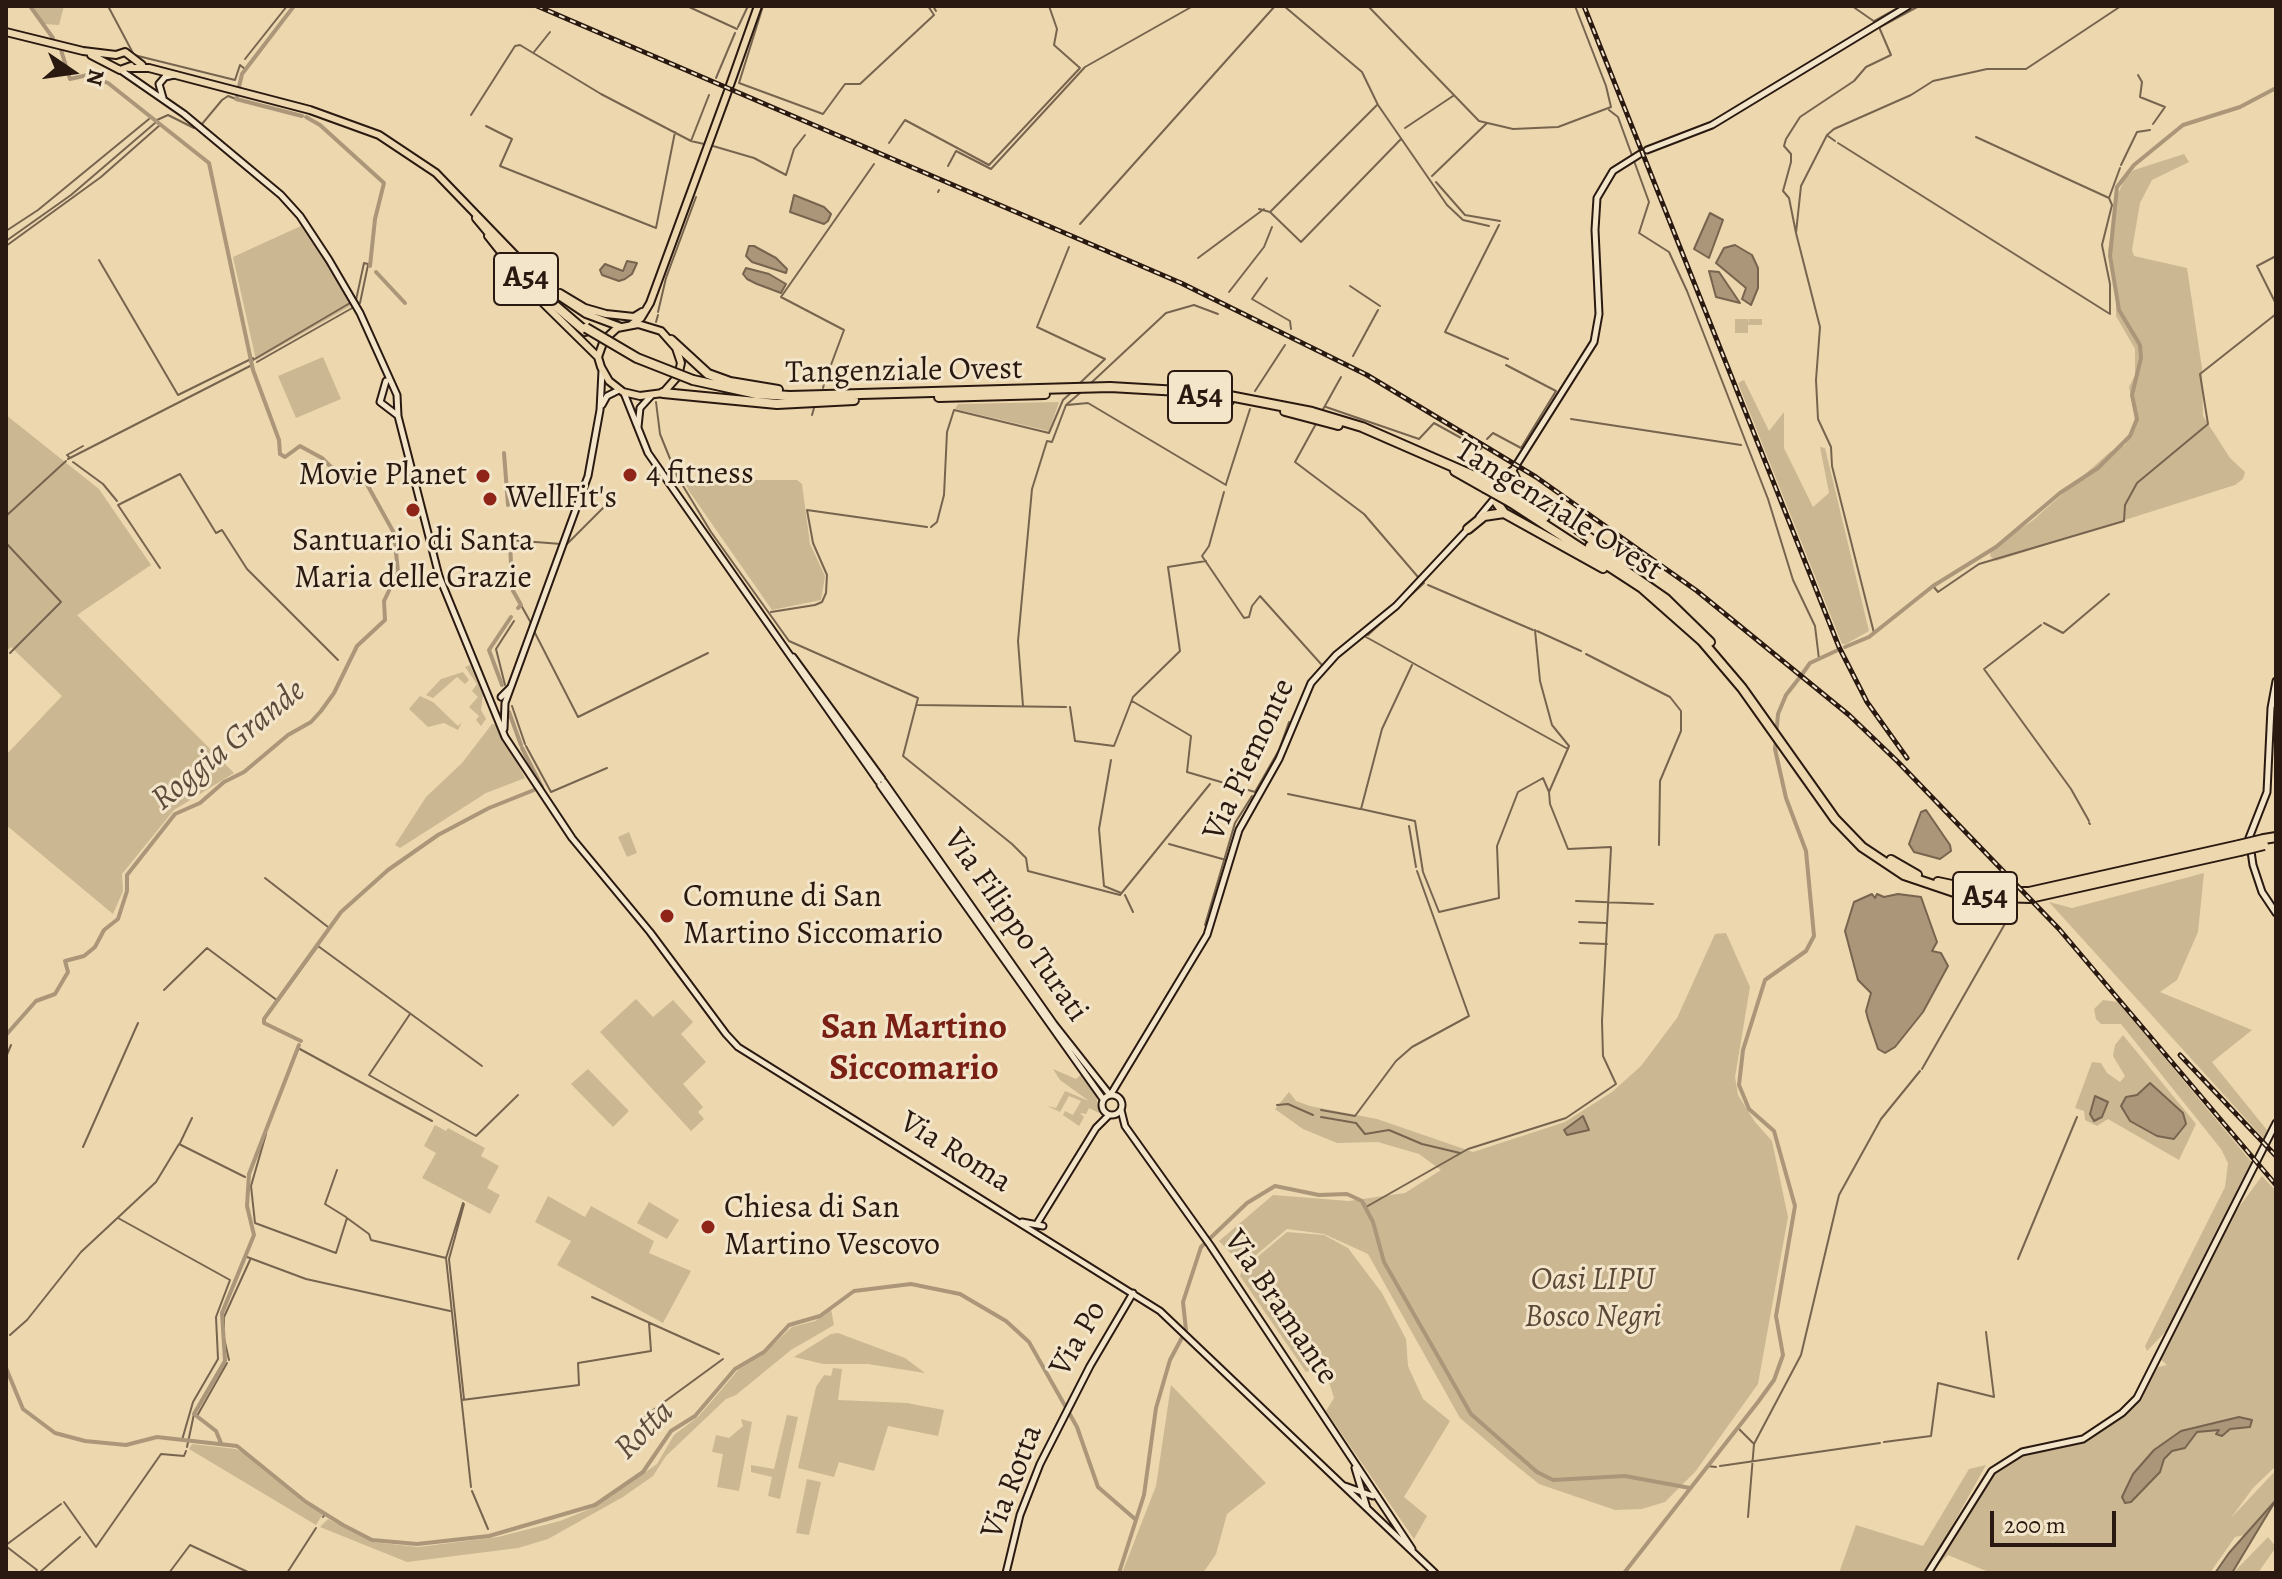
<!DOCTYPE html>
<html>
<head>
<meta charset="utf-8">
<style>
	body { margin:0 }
	#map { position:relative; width:2282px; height:1579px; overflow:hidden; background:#edd7ae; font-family:Alegreya,serif }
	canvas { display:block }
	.frame { position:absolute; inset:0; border:8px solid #2a1911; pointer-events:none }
	.north { position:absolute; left:32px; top:32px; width:80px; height:80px; -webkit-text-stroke:6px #f3e5ca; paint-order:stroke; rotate:103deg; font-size:22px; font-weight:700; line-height:32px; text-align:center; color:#2a1911 }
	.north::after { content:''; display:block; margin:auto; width:28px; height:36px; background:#2a1911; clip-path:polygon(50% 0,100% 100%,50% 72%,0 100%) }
	.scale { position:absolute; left:1990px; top:1511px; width:126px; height:36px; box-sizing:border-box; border:4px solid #2a1911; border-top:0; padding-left:10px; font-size:24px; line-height:28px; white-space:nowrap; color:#2a1911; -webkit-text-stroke:6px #f3e5ca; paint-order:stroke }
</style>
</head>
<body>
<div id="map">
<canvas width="2282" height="1579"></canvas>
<div class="frame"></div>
<div class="north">N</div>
<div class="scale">200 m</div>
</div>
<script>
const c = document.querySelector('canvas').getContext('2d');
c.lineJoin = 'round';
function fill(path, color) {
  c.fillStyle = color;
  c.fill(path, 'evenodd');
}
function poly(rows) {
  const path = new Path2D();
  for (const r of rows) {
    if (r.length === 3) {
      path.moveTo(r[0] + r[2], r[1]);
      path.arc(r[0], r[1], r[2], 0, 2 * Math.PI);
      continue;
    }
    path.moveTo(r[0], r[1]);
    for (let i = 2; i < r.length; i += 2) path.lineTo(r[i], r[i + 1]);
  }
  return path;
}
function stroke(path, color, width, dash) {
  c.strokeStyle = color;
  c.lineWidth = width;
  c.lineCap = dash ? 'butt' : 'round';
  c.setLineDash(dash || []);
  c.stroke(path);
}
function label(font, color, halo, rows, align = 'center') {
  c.font = font + ' Alegreya,serif';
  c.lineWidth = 6;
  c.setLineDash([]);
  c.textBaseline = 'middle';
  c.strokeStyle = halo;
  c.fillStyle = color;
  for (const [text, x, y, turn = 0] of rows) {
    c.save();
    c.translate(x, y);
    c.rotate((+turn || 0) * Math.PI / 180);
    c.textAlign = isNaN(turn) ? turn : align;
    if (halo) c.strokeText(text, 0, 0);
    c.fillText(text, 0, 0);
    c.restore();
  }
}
fill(poly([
	[31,6,64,6,59,25,43,24],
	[2184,154,2189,162,2152,180,2140,203,2132,250,2134,256,2187,268,2202,368,2203,416,2230,458,2245,472,2243,479,2235,485,1996,561,1990,556,1991,548,2032,521,2110,452,2125,445,2131,433,2135,417,2129,387,2135,375,2135,349,2116,316,2116,282,2108,251,2117,196,2125,178,2134,170],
	[303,225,354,304,256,360,233,257],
	[1735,319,1748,319,1749,323,1749,319,1762,319,1762,325,1748,325,1748,333,1735,333],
	[323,357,341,399,296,418,278,376],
	[1744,380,1769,431,1784,412,1784,448,1813,507,1829,493,1820,447,1825,448,1869,631,1846,644,1842,644,1738,383],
	[1059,402,1049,431,955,409,958,404],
	[6,415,99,489,151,565,77,615,234,773,174,810,122,874,123,891,113,914,6,825,6,755,62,696,11,647,6,651],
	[691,480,797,480,802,484,810,544,825,576,821,600,772,610,689,491,686,485],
	[470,665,483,695,481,710,486,719,481,726,476,720,479,716,469,707,478,697,472,691,477,684,465,667],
	[463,672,469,680,465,684,457,677,433,698,426,695,441,679],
	[420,696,433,702,458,726,462,722,458,730,444,723,428,727,409,709],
	[492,724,497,725,525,778,486,793,400,848,395,845,426,797,462,763],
	[629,832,637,853,627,857,618,837],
	[2204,873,2198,932,2177,980,2160,992,2252,1030,2212,1062,2267,1130,2264,1139,2049,902,2072,908],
	[1726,933,1750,987,1735,1077,1738,1095,1755,1122,1772,1141,1788,1217,1758,1384,1695,1472,1665,1502,1642,1509,1615,1510,1539,1484,1508,1459,1460,1418,1368,1254,1324,1234,1287,1229,1243,1266,1219,1241,1273,1195,1349,1201,1405,1193,1441,1170,1419,1154,1378,1142,1337,1143,1303,1129,1275,1109,1289,1092,1296,1101,1310,1106,1377,1119,1473,1152,1565,1122,1612,1092,1641,1066,1677,1018,1715,934],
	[636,999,653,1017,673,1000,693,1022,681,1034,706,1062,683,1084,703,1107,698,1112,704,1119,691,1131,600,1032],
	[2103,1000,2118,1002,2254,1165,2174,1323,2147,1351,2145,1346,2225,1187,2228,1163,2221,1149,2121,1024,2101,1024,2096,1019,2094,1009],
	[2123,1035,2196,1124,2179,1160,2108,1119,2097,1126,2085,1120,2084,1111,2075,1108,2092,1062,2101,1063,2107,1073,2120,1082,2125,1076,2113,1056,2115,1045],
	[2151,1083,2183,1113,2174,1139,2157,1136,2130,1121,2126,1097,2137,1095],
	[588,1069,629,1111,613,1127,571,1084],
	[1053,1069,1076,1079,1083,1073,1096,1093,1099,1113,1089,1108,1086,1114,1080,1113,1084,1117,1079,1126,1063,1115,1065,1111,1073,1115,1081,1101,1069,1096,1060,1112,1047,1106,1056,1108,1065,1091,1089,1101,1060,1080],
	[435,1125,446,1131,448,1128,485,1148,481,1156,499,1166,487,1188,500,1195,490,1214,422,1178,436,1153,424,1146],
	[2262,1176,2276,1191,2276,1466,2253,1488,2231,1518,2276,1470,2276,1500,2249,1534,2235,1537,2210,1573,1991,1573,1948,1555,1930,1573,1988,1480,1999,1469,2022,1455,2083,1442,2132,1407,2158,1367,2167,1365,2160,1359,2236,1211],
	[548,1196,585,1217,591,1206,654,1241,649,1253,691,1271,663,1323,557,1265,571,1241,535,1222],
	[649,1202,679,1220,667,1239,637,1223],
	[1287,1232,1324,1235,1348,1248,1382,1293,1406,1339,1408,1366,1423,1399,1450,1421,1404,1497,1427,1516,1414,1539,1326,1411,1334,1398,1326,1372,1319,1368,1306,1372,1240,1276,1242,1270],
	[831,1309,834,1325,791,1350,736,1395,726,1399,666,1456,653,1476,623,1497,548,1539,518,1548,407,1562,320,1527,328,1519,372,1542,418,1547,498,1537,560,1521,595,1507,657,1464,674,1435,699,1416,739,1369,761,1356,792,1327,815,1321],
	[838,1333,905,1358,925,1373,868,1364,823,1364,794,1357,831,1334],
	[833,1368,842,1369,838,1400,907,1403,944,1410,938,1436,888,1426,874,1471,839,1462,834,1477,798,1468,816,1387,824,1375,831,1376],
	[1171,1385,1266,1483,1227,1514,1216,1554,1203,1573,1122,1573,1156,1486],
	[787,1415,798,1417,780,1499,768,1496,772,1477,751,1472,751,1465,774,1469],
	[741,1419,752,1422,739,1491,717,1487,723,1454,712,1452,716,1435,729,1438,743,1426],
	[192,1444,236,1449,254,1459,305,1504,323,1514,316,1525,189,1449],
	[1986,1465,1926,1573,1839,1573,1856,1525,1923,1546,1969,1469],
	[807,1479,821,1482,809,1535,796,1533],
	[2268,1537,2276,1547,2258,1573,2233,1573]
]), '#ccb793');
const water = poly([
	[794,195,824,207,831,214,828,221,824,224,790,212,794,195],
	[1710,213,1723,220,1709,258,1694,249,1710,213],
	[1735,245,1752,255,1758,268,1758,288,1751,305,1742,299,1746,288,1716,263,1724,248,1735,245],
	[749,246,754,246,776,258,787,269,786,273,752,262,746,256,749,246],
	[627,261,637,263,632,274,625,279,619,281,602,275,600,270,605,264,623,271,627,261],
	[746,268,769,274,786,284,781,293,757,284,747,279,743,274,746,268],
	[1709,271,1719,272,1740,303,1716,297,1709,271],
	[1926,810,1950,845,1951,851,1940,859,1914,852,1909,844,1921,812,1926,810],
	[1872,894,1875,898,1877,894,1884,897,1898,894,1921,897,1937,942,1932,951,1941,953,1948,966,1923,1012,1895,1047,1885,1053,1878,1049,1868,1019,1866,1011,1871,993,1858,980,1845,931,1854,902,1872,894],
	[2150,1083,2183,1113,2186,1124,2174,1139,2157,1136,2130,1121,2121,1106,2126,1097,2137,1095,2150,1083],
	[2095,1096,2108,1102,2102,1117,2094,1121,2090,1114,2095,1096],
	[1583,1116,1589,1130,1567,1135,1564,1130,1583,1116],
	[2239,1417,2252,1420,2250,1427,2230,1429,2222,1436,2216,1434,2219,1430,2197,1432,2185,1448,2172,1451,2164,1459,2160,1472,2131,1502,2125,1503,2122,1497,2133,1474,2154,1450,2181,1431,2239,1417],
	[2276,1500,2232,1573,2215,1573,2229,1553,2276,1500]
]);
fill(water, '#ab9679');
stroke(water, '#77644f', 2);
stroke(poly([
	[108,6,134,55,235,80,240,65,245,69],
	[687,6,737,29],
	[763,6,739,83,823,114,845,84,860,84,934,15,928,6],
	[933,6,936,11],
	[1284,6,1362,72,1378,105,1447,205,1463,220,1489,226],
	[1368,6,1479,121,1513,129,1558,127,1611,107,1606,86,1575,6],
	[1852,6,1875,22],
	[570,7,571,6],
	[1874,21,1901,6],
	[738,27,748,6],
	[1880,27,1919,6],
	[534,52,550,32],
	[245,59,287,6],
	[2138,75,2142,82,2140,97,2165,107,2153,124],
	[716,78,735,33],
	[1609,110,1618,117,1649,202,1639,233,1669,252,1687,291,1768,499,1793,580,1815,626,1819,659],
	[471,115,515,46,520,45,601,94,691,141,704,144],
	[157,120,168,115,194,128],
	[202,124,222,100,228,96,236,99],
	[486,126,512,139,500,166,656,228,675,132],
	[1405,128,1453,96],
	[1828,136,1835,141],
	[1976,137,2109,198,2120,168],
	[691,141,709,95],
	[889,143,905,120,989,165,1080,68,1054,45,1057,29,1049,6],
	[1838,143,2110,314,2110,284,2102,245,2112,205,2109,198],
	[713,146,754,158,786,175,794,149,805,135],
	[2121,165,2137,132,2150,130],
	[948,166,956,151,991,169,1085,67,1193,6],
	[1432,176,1487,123],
	[1436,182,1465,215,1500,221],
	[938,192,939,190],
	[1259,209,1270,212,1301,242,1401,139],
	[1271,211,1377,105],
	[1080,224,1275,6],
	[1499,225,1445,332,1508,359],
	[6,231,38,210,149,119],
	[1796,233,1789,198,1783,191,1791,162,1791,154,1784,146,1786,139,1800,117,1854,81,1866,67,1891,55,1879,27],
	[6,241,71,195,155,123],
	[6,246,101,177,160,125],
	[1069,247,1037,327,1105,359,1080,383],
	[2276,256,2257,266,2276,304],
	[1198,258,1264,209],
	[99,260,178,395,253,358],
	[1267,278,1252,299,1290,321,1291,329],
	[1350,286,1380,306],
	[1229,292,1264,247,1272,227],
	[356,300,364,263,368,264],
	[360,303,368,265],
	[658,312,666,278,696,197],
	[656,322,658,315],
	[1353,356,1378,310],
	[253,360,350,303],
	[257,362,354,307],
	[825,381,844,330,781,297,874,164],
	[1091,383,1166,313,1194,305,1218,314],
	[823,388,824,384],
	[1255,391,1285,345],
	[656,402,660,434,677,476,711,532,789,641,918,698,903,756,1012,844,1026,858,1028,871,1120,895,1210,784],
	[1067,405,1088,403,1226,485],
	[1326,407,1419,439,1434,423,1481,449,1483,446],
	[1321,413,1341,377],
	[812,415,814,408],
	[1571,419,1741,445],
	[1317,422,1295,462,1364,514,1418,577],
	[1487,439,1493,433,1521,448,1556,391,1506,365],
	[69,457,67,455,83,446],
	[68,459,252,365],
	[73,462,103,484,117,501],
	[1226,484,1250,409],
	[1224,492,1209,546,1202,556,1244,618,1249,617,1252,606,1260,596,1321,664],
	[6,516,66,461],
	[931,527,937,522,944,495,947,432,954,410,1049,433,1063,400,1073,391],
	[510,540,561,544],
	[6,543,61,602,10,653],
	[567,544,610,501],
	[160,568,118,505,180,474,216,533,222,530,247,569,338,660],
	[1428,585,1533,630],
	[1933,586,1938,592,1979,564,2124,521,2125,505,2137,483,2208,424,2200,374,2276,314],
	[521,605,531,623],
	[771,612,815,605,822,602,826,593,827,575,813,543,807,510,927,527],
	[2044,623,2063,633,2109,594],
	[2041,625,1984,669,2071,789,2089,821],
	[1535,630,1540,681,1552,725,1569,746,1549,792,1550,804,1568,849,1611,847],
	[534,631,578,717,708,653],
	[1537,631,1581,651],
	[1874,633,1832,466,1831,447,1818,419,1816,380,1820,327,1796,233,1801,186,1827,135,1834,129,1911,95,1933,81,1987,69,2026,69,2121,6],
	[1368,635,1424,583],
	[1366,637,1568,749],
	[1586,654,1670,697,1681,711,1681,731,1660,781,1659,845],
	[1412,665,1382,729,1361,809,1415,821,1423,872,1439,912,1499,898,1497,846,1518,792,1543,778,1549,792],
	[505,685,496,649,514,621],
	[1132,701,1191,736,1187,772,1255,792,1279,750,1289,722],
	[917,705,1066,707],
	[512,706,525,744],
	[1023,706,1018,641,1032,489,1047,441,1052,442,1066,405,1080,393],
	[1070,707,1075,741,1114,746,1133,697,1180,651,1168,567,1206,561],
	[526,746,551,792,607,768],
	[1111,760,1099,829,1104,886,1121,893],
	[1288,794,1360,809],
	[2089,823,2090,824],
	[1409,826,1416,867],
	[1169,844,1226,860],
	[265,878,328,927],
	[1125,895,1133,912],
	[1576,901,1653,904],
	[1579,922,1606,923],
	[1205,925,1235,823,1252,796],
	[1580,943,1607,944],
	[164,990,207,948,278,1001,318,946,482,1066],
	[410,1014,369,1075,476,1136,518,1095],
	[298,1048,432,1121],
	[6,1057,11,1045],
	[1922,1069,2014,908],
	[1277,1105,1288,1104,1313,1115],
	[1321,1110,1355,1116,1396,1061,1412,1047,1469,1016,1417,871],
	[1321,1117,1356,1123,1365,1134,1389,1130,1422,1144,1460,1153],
	[266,1134,251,1186,255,1223,336,1253,347,1218,369,1234,371,1240,446,1258],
	[180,1143,192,1118],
	[83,1147,138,1023],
	[337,1170,325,1204,346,1217],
	[463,1203,446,1258,471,1487],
	[1366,1207,1468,1149,1566,1118,1616,1084,1603,1056,1602,1021,1611,848],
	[118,1218,230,1280,216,1317,218,1359,193,1402,182,1440],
	[247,1257,306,1279,450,1311],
	[2018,1259,2077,1117],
	[592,1297,719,1354],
	[10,1335,27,1320,81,1252,156,1182,179,1144,245,1177],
	[229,1360,224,1338,224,1317,250,1260],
	[464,1399,449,1259,464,1204],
	[462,1400,579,1385,578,1363,651,1351,649,1323],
	[197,1416,227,1363],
	[645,1416,723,1359],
	[1738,1428,1753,1443],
	[1884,1442,1931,1436,1938,1383,1994,1397,1986,1332],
	[187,1447,194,1414],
	[1707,1466,1716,1467],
	[1720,1466,1880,1443],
	[472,1491,488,1529],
	[64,1502,96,1547,161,1454,184,1456,186,1451],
	[323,1517,325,1514],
	[1748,1517,1754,1444,1801,1355,1839,1195,1881,1119,1920,1071],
	[6,1545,61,1504],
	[7,1547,37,1570,35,1573],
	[39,1573,80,1537],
	[169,1573,190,1545,250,1573],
	[287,1573,316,1528]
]), '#77644f', 2);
stroke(poly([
	[30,6,53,38],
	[239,87,242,74,294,6],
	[238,94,236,99,302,116],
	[306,117,320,125,384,183,375,219,370,266],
	[376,272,405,303],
	[504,453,508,505],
	[510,540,512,589,521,605,518,608],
	[1845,647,1869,637,1933,586,1996,547,2060,493,2098,468,2130,436,2137,419,2132,395,2141,358,2140,345,2119,310,2110,256,2117,187,2134,165,2183,125,2240,107,2276,88],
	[1803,673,1810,663,1838,650],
	[502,685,489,650,511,617],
	[509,712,521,745],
	[522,748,542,787],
	[6,1035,36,1001,55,994,68,972,65,961,84,956,95,947,104,930,118,919,127,891,127,875,175,814,200,803,224,782,244,772,288,735,311,722,321,711,334,693,357,646,385,620,384,601,398,572,394,533,364,479,341,477,322,458,300,446,285,457,280,454,279,440,253,370,209,163,108,83,88,75,70,79,61,50],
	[301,1041,264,1023,264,1019,341,912,388,870,438,835,489,808,534,790],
	[6,1368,23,1409,55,1433,85,1441,126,1445,157,1437,237,1446,306,1502,343,1525,372,1540,417,1544,489,1536,595,1505,643,1472,671,1431,695,1416,735,1369,764,1352,789,1325,820,1316,854,1291,911,1284,960,1294,1006,1321,1029,1342,1077,1427,1098,1487,1135,1519],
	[221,1443,216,1431,194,1414,225,1361,222,1313,254,1235,247,1206,249,1174,299,1045],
	[1119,1573,1144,1495,1156,1408,1170,1360,1186,1330,1183,1302,1201,1247,1247,1203,1275,1186,1319,1195,1347,1194,1362,1201,1373,1222,1384,1262,1471,1414,1537,1472,1553,1480,1625,1476,1690,1488],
	[1624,1573,1758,1402,1774,1380,1783,1355,1776,1316,1795,1206,1774,1131,1749,1109,1739,1085,1743,1050,1765,980,1806,951,1814,936,1806,851,1786,798,1775,749,1778,714,1786,695,1800,677]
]), '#ab9679', 4);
const secondary = poly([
	[119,69,184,114,281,195,300,216,329,260,360,313,397,395,398,416,439,576,505,737,572,838,650,932,726,1034,738,1047,1160,1311,1435,1573],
	[163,98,159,84,165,77,174,75],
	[1647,150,1712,125,1908,6],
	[386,381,380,402,397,415],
	[624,393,648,453,878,781],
	[602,405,607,396,619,390],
	[638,427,640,408,651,396],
	[1503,486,1594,342,1599,314,1595,230,1597,198,1613,171,1640,154],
	[1479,517,1498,494],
	[793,657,882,779],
	[2276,681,2271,708,2267,792,2249,838,2253,865,2262,892,2276,913],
	[501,697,510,688],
	[504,729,505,703,588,476,600,410,602,371],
	[884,782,1054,1024,1110,1095],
	[880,785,1103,1099],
	[1111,1094,1207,935,1239,830,1279,759,1311,683,1336,655,1396,606,1469,528],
	[1112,1105,10],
	[1121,1110,1125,1126,1210,1245,1412,1549],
	[1022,1222,1043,1226],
	[1038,1222,1096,1128,1109,1115],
	[1355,1468,1367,1508],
	[1345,1486,1373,1496],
	[1006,1573,1020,1515,1040,1464,1090,1366,1133,1293],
	[1928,1573,1992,1471,2022,1452,2083,1439,2122,1413,2137,1398,2276,1123]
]);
const primary = poly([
	[6,32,83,51,116,55,125,52,142,65],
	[91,55,120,70,131,66],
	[129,68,149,68,310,110,379,135,436,173,547,288,586,314,621,327],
	[730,85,758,6],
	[488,236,533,293,598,357],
	[560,293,585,308,606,314,634,317,642,312],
	[632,324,641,318,650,303,728,91],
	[638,324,661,331,676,348,681,363,678,376,663,393,640,396,623,392,609,381,601,367,598,357,604,340,617,328,638,324]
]);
const highway = poly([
	[477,218,537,290,585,331],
	[671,340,708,374,730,382,778,390],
	[693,380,757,394,790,396,1110,387,1214,393,1312,412,1362,427,1488,482],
	[663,393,777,404,854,400],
	[1195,396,1229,401],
	[939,397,1045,394],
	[1285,411,1338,425],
	[1455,471,1485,488],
	[1512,472,1519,487,1623,562],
	[1503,487,1519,487],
	[1498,493,1497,503,1504,513,1603,568],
	[1511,496,1545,517],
	[1510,502,1642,588,1702,641,1742,688,1835,819,1862,847,1904,875,1966,896,2030,898,2240,851],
	[1468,529,1484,516,1504,513],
	[1590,546,1666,599,1710,642],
	[2264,839,2276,837],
	[1891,860,1917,875],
	[1938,882,1985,892,2029,892,2239,845]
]);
stroke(secondary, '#2a1911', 9);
stroke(primary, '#2a1911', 10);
stroke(highway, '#2a1911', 12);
stroke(secondary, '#f3e5ca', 5);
stroke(primary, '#edd7ae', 6);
stroke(highway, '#edd7ae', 8);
const rail = poly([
	[537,6,1181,283,1367,375,1536,477,1697,591,1849,715,1898,762,2059,929,2276,1185],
	[1584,6,1839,647,1867,702,1907,758],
	[2180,1055,2276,1156]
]);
stroke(rail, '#2a1911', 5);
stroke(rail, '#f3e5ca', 2, [6]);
const highwayBridge = poly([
	[586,328,637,358,693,380],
	[1488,482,1511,496],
	[1485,488,1510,502],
	[2239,845,2264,839],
	[2240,851,2264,845]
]);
stroke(highwayBridge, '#2a1911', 12, []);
stroke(highwayBridge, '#edd7ae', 8);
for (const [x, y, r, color] of [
	[630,475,8,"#8f2418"],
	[483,476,8,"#8f2418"],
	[490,499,8,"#8f2418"],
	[413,510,8,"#8f2418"],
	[667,916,8,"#8f2418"],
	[708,1227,8,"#8f2418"]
]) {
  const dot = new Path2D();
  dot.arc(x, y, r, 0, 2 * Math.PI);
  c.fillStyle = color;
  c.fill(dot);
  stroke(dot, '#f3e5ca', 3);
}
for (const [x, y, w] of [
	[526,279,64],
	[1200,397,64],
	[1985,898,64]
]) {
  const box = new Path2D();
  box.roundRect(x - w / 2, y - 26, w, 52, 6);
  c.fillStyle = '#f3e5ca';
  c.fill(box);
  stroke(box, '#2a1911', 2);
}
label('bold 30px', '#2a1911', null, [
	["A54",526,279],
	["A54",1200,397],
	["A54",1985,898]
]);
label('32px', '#2a1911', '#f3e5ca', [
	["Tangenziale Ovest",904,372,-1],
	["Tangenziale Ovest",1558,511,32],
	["Via Piemonte",1250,760,-65],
	["Via Filippo Turati",1015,926,55],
	["Via Roma",955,1153,32],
	["Via Bramante",1280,1308,56],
	["Via Po",1079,1339,-60],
	["Via Rotta",1013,1482,-69]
]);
label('32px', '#2a1911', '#f3e5ca', [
	["4 fitness",646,475],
	["Movie Planet",467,476,"right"],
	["WellFit's",506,499],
	["Santuario di Santa",413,542,"center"],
	["Maria delle Grazie",413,579,"center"],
	["Comune di San",683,898],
	["Martino Siccomario",683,935],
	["Chiesa di San",724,1209],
	["Martino Vescovo",724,1246]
], 'left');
label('italic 32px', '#5b4838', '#f3e5ca', [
	["Oasi LIPU",1593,1281],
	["Bosco Negri",1593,1318]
]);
label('italic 34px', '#5e4b3b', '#f3e5ca', [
	["Roggia Grande",229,746,-39],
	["Rotta",645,1431,-45]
]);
label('bold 36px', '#7a1f14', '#f3e5ca', [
	["San Martino",914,1029],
	["Siccomario",914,1070]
]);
</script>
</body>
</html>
